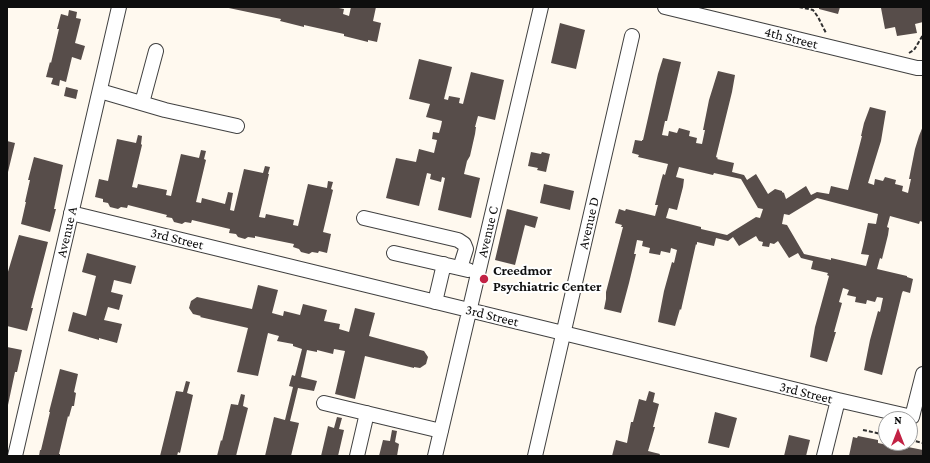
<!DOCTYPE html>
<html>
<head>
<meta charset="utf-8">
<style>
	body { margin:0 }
	#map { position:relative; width:930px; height:463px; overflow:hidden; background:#fff9ef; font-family:"Crimson Pro",serif }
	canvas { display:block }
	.frame { position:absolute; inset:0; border:8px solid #0e0e0e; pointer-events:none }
	.north { position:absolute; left:878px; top:411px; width:40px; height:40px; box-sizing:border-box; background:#fff; border:1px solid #9f9f9f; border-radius:50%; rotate:0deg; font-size:11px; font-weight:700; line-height:16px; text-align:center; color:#0e0e0e }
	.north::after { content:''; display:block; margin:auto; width:14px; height:18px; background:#c22244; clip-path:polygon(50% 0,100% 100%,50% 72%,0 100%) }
</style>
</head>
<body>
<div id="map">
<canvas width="930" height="463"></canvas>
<div class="frame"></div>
<div class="north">N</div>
</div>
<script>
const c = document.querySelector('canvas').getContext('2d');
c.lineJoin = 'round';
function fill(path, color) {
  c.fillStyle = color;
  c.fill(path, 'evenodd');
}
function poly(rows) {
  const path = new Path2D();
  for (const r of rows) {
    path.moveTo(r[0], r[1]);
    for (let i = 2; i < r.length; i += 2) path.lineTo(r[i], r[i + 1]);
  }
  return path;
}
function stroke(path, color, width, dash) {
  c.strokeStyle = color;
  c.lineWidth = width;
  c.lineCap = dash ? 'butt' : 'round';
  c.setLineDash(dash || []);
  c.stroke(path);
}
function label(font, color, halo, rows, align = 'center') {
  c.font = font + ' "Crimson Pro",serif';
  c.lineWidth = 4;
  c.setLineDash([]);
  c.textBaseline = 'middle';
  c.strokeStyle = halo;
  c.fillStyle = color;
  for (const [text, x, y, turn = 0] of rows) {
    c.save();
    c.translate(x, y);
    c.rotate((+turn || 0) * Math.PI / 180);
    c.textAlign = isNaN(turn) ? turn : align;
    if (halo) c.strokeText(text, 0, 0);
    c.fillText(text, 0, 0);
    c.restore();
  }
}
fill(poly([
	[224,7,334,7,344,9,343,14,349,16,351,7,376,7,373,21,381,23,377,42,368,40,368,42,344,36,344,34,304,25,304,27,280,21,281,19],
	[819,7,840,7,838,14,819,9],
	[923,7,923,22,915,24,917,33,897,36,895,27,885,29,881,8],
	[69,10,77,12,76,18,81,19,75,43,85,46,81,60,72,57,66,82,60,80,59,86,51,84,53,78,46,77,50,62,51,63,59,29,57,29,61,14,68,16],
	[560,23,585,30,576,69,551,63],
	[663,58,681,62,667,121,665,121,662,135,668,136,669,131,677,133,679,128,690,131,689,136,697,138,696,143,702,144,705,130,703,130,709,100,718,71,735,75,732,92,716,157,718,158,717,159,734,163,732,172,744,175,747,180,756,174,768,194,775,189,782,191,782,192,784,193,786,199,806,186,811,195,817,192,829,194,831,186,848,190,862,136,861,136,864,123,870,107,886,111,881,141,868,183,874,185,875,179,883,181,885,177,896,180,895,184,903,186,902,191,908,193,911,179,909,179,915,149,919,136,923,126,923,222,920,221,919,224,890,216,887,227,889,228,888,235,882,259,880,258,877,269,907,276,907,277,913,279,910,293,903,291,902,293,882,375,864,370,870,340,878,311,880,312,883,298,877,297,875,302,867,300,866,304,855,302,856,297,847,295,849,290,843,288,839,302,842,303,834,332,836,332,827,362,810,357,815,327,829,276,827,275,828,273,811,269,813,261,801,258,798,253,789,258,778,241,774,244,770,243,769,247,762,246,763,242,759,241,756,236,739,246,733,237,728,241,716,238,714,246,697,242,697,245,696,244,681,310,680,309,675,326,658,322,664,291,672,262,674,263,677,250,671,248,670,253,661,251,660,255,649,253,650,248,642,246,643,241,637,240,634,254,636,254,629,283,621,313,604,309,606,299,606,292,623,227,621,227,622,225,615,223,619,209,625,211,626,209,655,216,658,205,655,205,661,181,663,174,665,175,668,164,638,157,639,155,632,153,635,140,642,141,642,140,643,140,658,74],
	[679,167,713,175,714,173,741,179,758,208,763,209,760,218,756,217,727,235,701,229,701,227,666,218,669,208,677,210,683,187,684,179,676,177],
	[817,198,878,214,876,224,868,223,863,246,861,254,869,255,866,266,831,258,831,260,804,254,787,225,782,224,784,214,789,215],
	[419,59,452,67,444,99,448,100,449,96,460,98,459,103,463,104,471,72,504,80,495,120,478,116,475,127,476,127,475,134,470,156,467,161,464,174,480,178,471,218,438,210,445,178,442,177,441,182,430,179,431,174,427,173,419,206,386,198,396,158,416,162,419,149,434,153,437,140,432,139,433,132,439,133,441,126,442,121,426,117,430,104,409,99],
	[66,87,78,90,76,99,64,96],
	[138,135,142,136,141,144,142,145,132,187,137,188,138,184,167,190,166,195,171,196,181,154,199,158,201,150,206,151,204,159,206,160,196,202,201,203,202,198,225,204,228,192,233,193,230,210,234,211,244,169,263,173,265,166,270,167,268,174,269,174,259,217,265,218,266,214,294,220,293,225,298,226,308,184,327,188,328,181,333,182,331,189,333,190,323,232,331,234,327,253,319,251,318,253,312,252,309,254,301,252,299,249,293,247,294,244,255,236,255,238,248,237,245,239,238,237,236,234,229,233,230,229,192,220,191,223,185,222,182,224,174,222,172,218,166,217,167,215,128,205,127,208,121,207,118,209,110,207,108,203,103,202,103,199,95,197,99,179,108,181,117,139,136,143],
	[7,141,15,143,8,172,7,172],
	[531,152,541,154,542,152,550,154,546,172,537,170,538,168,528,166],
	[34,157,63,165,54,209,56,209,50,232,21,224,26,202,25,202,30,180,28,180],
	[544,184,574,191,570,210,540,203],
	[507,209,538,217,535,228,525,225,515,265,495,260],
	[19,235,48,242,31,308,33,308,27,331,7,326,7,275],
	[87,253,136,266,131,284,114,280,111,292,123,295,119,310,108,307,104,320,122,324,117,343,99,338,99,340,68,331,73,312,86,316,96,276,82,272],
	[258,285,278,290,272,313,283,316,284,311,300,315,303,304,327,310,324,321,340,324,339,329,349,332,355,308,375,313,369,336,424,351,428,357,426,364,420,368,414,367,414,368,365,356,355,399,335,394,345,351,334,349,333,354,317,350,317,352,307,350,301,377,317,381,314,391,298,388,290,421,299,423,291,456,265,456,274,417,285,420,293,387,289,386,292,375,295,376,302,349,293,346,293,344,277,341,279,336,268,333,258,376,237,372,248,328,200,317,201,316,193,314,189,308,191,301,197,297,252,309],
	[7,347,22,350,17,372,15,372,8,405],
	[60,369,78,374,74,392,76,393,74,406,72,406,69,417,68,416,59,454,60,454,60,456,39,456,40,450,41,450,50,412,49,412],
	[186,381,190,382,187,393,193,395,180,453,178,452,177,456,160,456,176,391,183,392],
	[649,391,655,393,653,402,659,404,653,427,655,427,648,451,660,454,659,456,612,456,616,440,627,443,631,422,633,422,639,399,646,401],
	[241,394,245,395,243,406,248,408,236,456,217,456,221,440,222,441,231,404,238,405],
	[715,412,737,418,729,448,708,443],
	[337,417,342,418,339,429,344,430,338,456,321,456,328,426,334,428],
	[392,430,397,431,395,442,399,444,397,456,379,456,383,440,390,441],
	[789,435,810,440,806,456,784,456],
	[858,436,878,440,878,443,907,449,908,447,923,450,923,456,849,456,853,437,857,438]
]), '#574d4a');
const minor = poly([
	[665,7,917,68,923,68],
	[100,91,165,110,237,126],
	[142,103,156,51],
	[71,213,838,400,912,417,923,374],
	[364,218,458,240,464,244,466,249,460,268],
	[394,253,468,270],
	[435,302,444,264],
	[324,403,441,431],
	[15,456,119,7],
	[357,456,367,413],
	[435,456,541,7],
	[535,456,632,36],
	[824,456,838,400]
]);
stroke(minor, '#414141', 16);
stroke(poly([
	[799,7,813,10,818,17,826,33],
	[909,53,914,50,923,35],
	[863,430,886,435],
	[910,440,923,443]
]), '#303030', 2, [4, 2]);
stroke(minor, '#fff', 14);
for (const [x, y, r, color] of [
	[484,279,5,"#c22244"]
]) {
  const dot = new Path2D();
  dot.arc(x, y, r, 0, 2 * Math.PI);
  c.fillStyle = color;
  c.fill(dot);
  stroke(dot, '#fff', 1.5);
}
label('14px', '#0e0e0e', '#fff', [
	["4th Street",791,38,14],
	["Avenue D",589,223,-77],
	["Avenue A",67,232,-77],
	["Avenue C",488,232,-77],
	["3rd Street",177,239,14],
	["3rd Street",492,316,14],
	["3rd Street",806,393,14]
]);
label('bold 14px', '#0e0e0e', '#fff', [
	["Creedmor",493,271],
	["Psychiatric Center",493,287]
], 'left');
</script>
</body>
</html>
